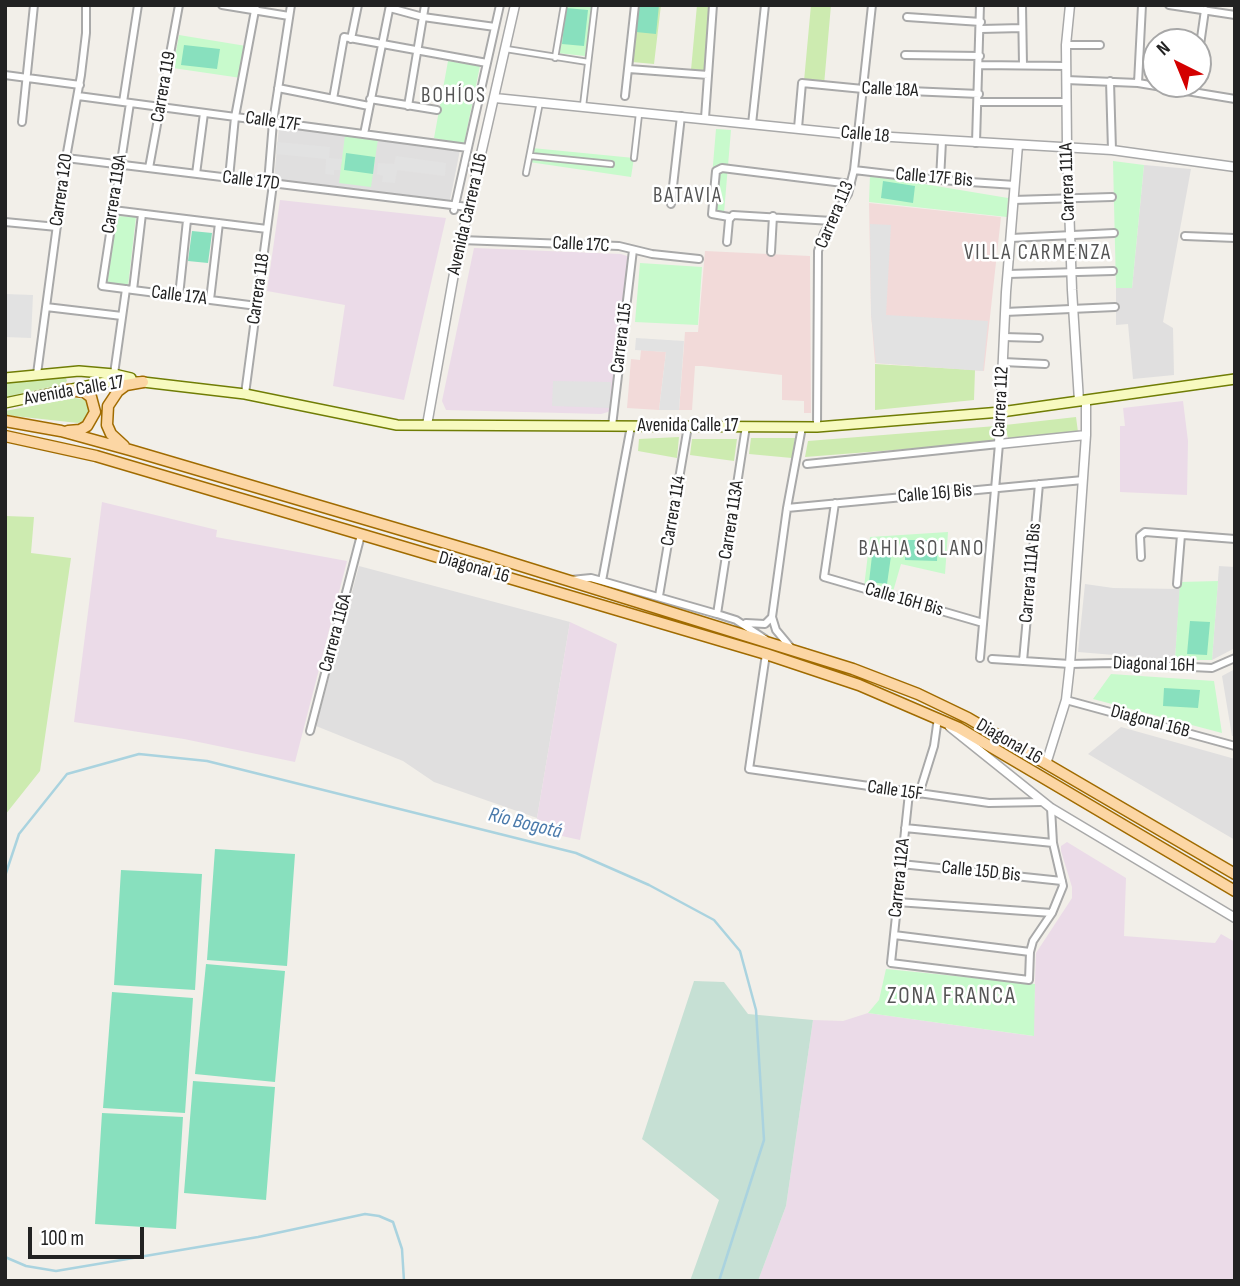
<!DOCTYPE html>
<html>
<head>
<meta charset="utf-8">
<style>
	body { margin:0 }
	#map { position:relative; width:1240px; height:1286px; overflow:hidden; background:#f2efe9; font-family:"Sofia Sans Condensed",sans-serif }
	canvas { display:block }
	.frame { position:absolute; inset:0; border:7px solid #222; pointer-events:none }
	.north { position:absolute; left:1142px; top:28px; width:70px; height:70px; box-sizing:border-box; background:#fff; border:2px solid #a7a7a7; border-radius:50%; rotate:317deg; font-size:19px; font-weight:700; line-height:28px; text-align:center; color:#222 }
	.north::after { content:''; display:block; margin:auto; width:24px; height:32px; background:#d40000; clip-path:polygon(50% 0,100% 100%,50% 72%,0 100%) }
	.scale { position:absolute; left:28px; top:1227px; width:116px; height:32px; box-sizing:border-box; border:4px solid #222; border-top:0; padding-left:9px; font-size:21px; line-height:24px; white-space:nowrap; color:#222; -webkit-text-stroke:5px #fff; paint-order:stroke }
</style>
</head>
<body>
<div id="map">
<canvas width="1240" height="1286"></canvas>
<div class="frame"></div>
<div class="north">N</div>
<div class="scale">100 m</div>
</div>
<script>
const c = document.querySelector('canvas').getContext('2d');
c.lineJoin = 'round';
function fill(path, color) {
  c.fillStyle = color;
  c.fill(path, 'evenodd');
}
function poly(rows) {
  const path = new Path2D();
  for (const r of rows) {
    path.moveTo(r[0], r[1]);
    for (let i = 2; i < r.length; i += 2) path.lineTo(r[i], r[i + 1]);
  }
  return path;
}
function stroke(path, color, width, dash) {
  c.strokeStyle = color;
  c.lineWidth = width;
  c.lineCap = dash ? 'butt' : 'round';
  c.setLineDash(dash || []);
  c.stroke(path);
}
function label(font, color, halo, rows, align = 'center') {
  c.font = font + ' "Sofia Sans Condensed",sans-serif';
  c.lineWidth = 5;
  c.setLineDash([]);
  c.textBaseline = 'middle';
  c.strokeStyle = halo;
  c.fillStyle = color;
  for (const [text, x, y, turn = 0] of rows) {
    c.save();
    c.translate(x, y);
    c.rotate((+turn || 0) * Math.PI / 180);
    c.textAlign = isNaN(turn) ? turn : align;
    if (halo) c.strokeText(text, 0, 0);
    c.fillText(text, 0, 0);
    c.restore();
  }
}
fill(poly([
	[279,127,460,150,450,200,274,179],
	[1144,165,1191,169,1163,322,1173,328,1174,375,1133,379,1128,324,1116,325,1116,288,1132,288],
	[359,566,570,622,537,818,434,782,403,761,316,726],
	[1219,566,1235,567,1235,648,1212,660],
	[1085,584,1113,588,1180,589,1175,660,1078,652],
	[1235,669,1235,736,1232,736,1222,676],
	[1121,727,1235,759,1235,840,1088,754]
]), '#e0dfdf');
fill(poly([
	[869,203,1001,217,984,371,875,363,871,313],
	[705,251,810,256,811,413,804,413,804,401,782,400,782,375,702,366,695,366,692,410,679,410,685,332,698,332],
	[641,350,666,352,659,410,627,408,631,359,640,360]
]), '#f2dad9');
fill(poly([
	[280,200,446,218,404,400,333,386,345,305,267,291],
	[474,248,621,254,627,256,629,261,613,407,608,412,601,414,446,410,442,401],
	[1183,401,1188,441,1187,495,1120,492,1120,426,1125,426,1123,408],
	[102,502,217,530,216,537,347,561,295,762,184,739,74,722],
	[570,622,617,644,580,840,539,831,537,818],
	[1067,842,1126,878,1124,936,1215,943,1221,934,1235,942,1235,1281,758,1281,786,1206,813,1020,843,1021,868,1013,1033,1036,1036,953,1072,898,1072,887,1061,851,1061,846]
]), '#ebdbe8');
fill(poly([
	[638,5,661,5,654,64,632,62],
	[697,5,710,5,705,71,691,70],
	[811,5,831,5,824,85,804,81],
	[875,364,975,370,974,400,875,410],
	[62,376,66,378,67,381,64,384,5,397,5,381],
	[75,398,87,400,91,414,87,419,78,423,5,415,5,411],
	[1076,417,1078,432,1008,438,1005,425],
	[996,426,996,442,805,457,808,441],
	[679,437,677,458,638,451,639,439],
	[751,438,795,438,792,458,749,454],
	[692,439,737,439,734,461,690,455],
	[5,516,34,517,31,553,71,558,40,771,5,815]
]), '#cdebb0');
fill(poly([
	[694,981,724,982,748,1014,813,1020,786,1206,758,1281,690,1281,719,1200,642,1139]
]), '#c6e0d4');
fill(poly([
	[566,5,592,5,585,56,557,53],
	[179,35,246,46,241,78,173,68],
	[448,61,480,66,464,144,434,138],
	[716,129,731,130,724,213,709,212],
	[345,135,378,139,371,187,339,183],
	[532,148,634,158,631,177,529,162],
	[1113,161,1144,165,1132,288,1116,288],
	[870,175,1008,198,1007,217,869,202],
	[115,216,136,217,128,286,105,283],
	[640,263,702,267,698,325,635,322],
	[948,532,945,574,901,564,892,595,864,587,870,537],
	[1218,581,1212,660,1175,660,1180,582],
	[1111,674,1214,681,1222,733,1093,699],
	[886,969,1035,984,1034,1036,868,1013,879,1000]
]), '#c8facc');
fill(poly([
	[639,5,659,5,656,34,636,32],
	[566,8,588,10,584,46,562,44],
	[184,45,220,49,217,69,181,65],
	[346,153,375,157,373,174,344,170],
	[883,181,915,186,913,203,881,198],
	[192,231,212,233,208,263,188,261],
	[905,540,938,540,937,561,905,560],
	[873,547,892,549,887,584,869,582],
	[1190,621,1210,622,1207,655,1187,654],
	[1164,688,1200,690,1198,708,1163,706],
	[215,849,295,854,287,966,207,960],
	[121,870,202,874,195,990,114,985],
	[206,964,285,971,275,1082,195,1074],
	[112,992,193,998,185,1113,103,1108],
	[193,1081,275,1087,266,1200,184,1193],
	[102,1113,183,1117,176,1229,95,1224]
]), '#88e0be');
fill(poly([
	[277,142,330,147,329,158,342,159,340,170,334,170,334,175,325,174,326,159,276,154],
	[396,156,446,163,445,176,397,170,395,183,382,182,383,176,377,174,378,163,394,164],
	[870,224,891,225,886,315,988,321,983,371,876,363,871,314],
	[5,294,33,295,31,338,5,337],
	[636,338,684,341,679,410,659,410,666,352,635,350],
	[553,381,611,382,610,408,552,406]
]), '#e2e2e2');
stroke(poly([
	[5,876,19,834,67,774,139,754,207,761,576,853,649,885,714,920,740,951,756,1010,764,1140,719,1281],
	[5,1257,26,1266,56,1271,258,1237,365,1214,379,1216,393,1222,402,1249,404,1281]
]), '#aad3df', 2.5);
const pedestrian = poly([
	[506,49,588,62],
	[555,58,564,5],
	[583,106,595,5],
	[531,156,611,164],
	[634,158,639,114],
	[526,173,540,102]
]);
const minor = poly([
	[222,5,289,16],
	[1022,5,1023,65],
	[1169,5,1235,15],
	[390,8,423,17,495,27],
	[907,17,981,22],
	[981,29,1022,28],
	[351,39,358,5],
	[1066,45,1100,45],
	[905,55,980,56],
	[1198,59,1205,10],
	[980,65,1066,66],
	[629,69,708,75],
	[5,75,80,85],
	[1066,80,1138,83,1235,99],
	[1110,81,1112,150],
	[1138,83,1142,5],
	[278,88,369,106],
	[78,96,468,148],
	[625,96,635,5],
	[333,99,344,37,487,63],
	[370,99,437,110],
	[123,102,138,5],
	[978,102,1066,102],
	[130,103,102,286,257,306],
	[408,106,425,5],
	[705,118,713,5],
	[22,122,34,5],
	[752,124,765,5],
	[798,128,802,83,863,89,979,94],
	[364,134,390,5],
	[976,143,980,5],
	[66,158,468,207],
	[149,168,179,5],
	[854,170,940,180,1015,185],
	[196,174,204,113],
	[229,178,235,117,256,5],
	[940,180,942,141],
	[268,183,273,122,291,5],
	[1013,200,1112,197],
	[671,204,681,116],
	[113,210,267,229],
	[454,210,500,5],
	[729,217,712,214,716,171,722,168,851,184],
	[5,222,57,227],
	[1185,236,1235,238],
	[1011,238,1114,233],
	[461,240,619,246,652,254,699,259],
	[727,242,729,220,733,215,832,221],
	[771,252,773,216],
	[1008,274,1113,271],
	[133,290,142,214],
	[179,296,187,220],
	[210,300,219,223],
	[46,307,122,316],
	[1005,312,1115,307],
	[1004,337,1039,338],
	[1003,362,1045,364],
	[37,374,66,158,81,75,86,33,86,5],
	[114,374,126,289],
	[245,394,273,184],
	[612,426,633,250],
	[817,427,818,251,824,233,848,194,854,170,872,5],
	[807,464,999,444,980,658],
	[835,503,824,577,983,623],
	[787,508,1083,480],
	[1141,557,1140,536,1145,532,1235,539],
	[571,580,591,578,602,581,717,614,736,620,765,639],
	[602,581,631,426],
	[1177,584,1181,535],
	[659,596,688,426],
	[717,614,746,426],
	[746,623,765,624,772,617],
	[791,648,776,630,772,617,787,508,802,427],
	[766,654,749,769,989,803,1042,802],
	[992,659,1070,664,1113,663,1212,668,1235,658],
	[1023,661,1039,484],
	[1066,700,1235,746],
	[310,731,361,535],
	[909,793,891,963,1029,980,1030,952,1033,941,1052,913,1063,886,1053,843,1051,808],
	[919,794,934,746,938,718],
	[905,828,1053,843],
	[901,864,1062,881],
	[897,902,1052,913],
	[894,935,1030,952]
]);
const tertiary = poly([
	[1070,5,1066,45,1067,148,1072,290,1079,401],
	[495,98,858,135,1112,150,1235,167],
	[1018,145,1006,292,999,444,1086,435],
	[427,425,455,268,515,5],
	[950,727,1051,808,1235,918],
	[1046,764,1066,700,1070,664,1086,435,1086,400]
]);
const secondary = poly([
	[5,378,79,371,114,374,131,378],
	[5,403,105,382,143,382,245,394,397,425,817,427,1001,412,1235,379]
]);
const primary = poly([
	[5,421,61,431,130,450,483,554,853,669,918,694,968,718,1235,874],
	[68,431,80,430,87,426,95,412,91,397,84,392,68,390],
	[5,436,96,456,766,654,859,685,959,728,1235,891],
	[124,446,111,434,107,425,108,406,118,391,126,385,143,382]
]);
stroke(pedestrian, '#a9a9a9', 8);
stroke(minor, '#a9a9a9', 10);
stroke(tertiary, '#a9a9a9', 11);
stroke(secondary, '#707d05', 12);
stroke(primary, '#a06b00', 13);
stroke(pedestrian, '#fff', 4.5);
stroke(minor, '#fff', 6);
stroke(tertiary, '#fff', 8);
stroke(secondary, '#f7fabf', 9);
stroke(primary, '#fcd6a4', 10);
label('19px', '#222', '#fff', [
	["Carrera 119",164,87,-80],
	["Calle 18A",890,90,3],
	["Calle 17F",273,122,8],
	["Calle 18",865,135,5],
	["Calle 17F Bis",934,178,5],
	["Calle 17D",251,181,7],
	["Carrera 111A",1068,182,-92],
	["Carrera 120",62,190,-82],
	["Carrera 119A",115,194,-81],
	["Avenida Carrera 116",468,214,-77],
	["Carrera 113",835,215,-67],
	["Calle 17C",581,245,3],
	["Carrera 118",259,289,-82],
	["Calle 17A",179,296,7],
	["Carrera 115",622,338,-83],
	["Avenida Calle 17",74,391,-10],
	["Carrera 112",1001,402,-87],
	["Avenida Calle 17",688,426],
	["Calle 16J Bis",935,494,-5],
	["Carrera 114",674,511,-80],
	["Carrera 113A",732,520,-81],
	["Diagonal 16",474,568,16],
	["Carrera 111A Bis",1031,573,-85],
	["Calle 16H Bis",904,600,16],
	["Carrera 116A",336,633,-75],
	["Diagonal 16H",1154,665,2],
	["Diagonal 16B",1150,722,15],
	["Diagonal 16",1009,742,30],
	["Calle 15F",895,791,8],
	["Calle 15D Bis",981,872,6],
	["Carrera 112A",900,878,-84]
]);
c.letterSpacing = '2px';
label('21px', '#555', '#fff', [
	["BOHÍOS",454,97],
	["BATAVIA",688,197],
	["VILLA CARMENZA",1038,254],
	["BAHIA SOLANO",922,550]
]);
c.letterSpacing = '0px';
label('italic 21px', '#4a7aab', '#fff', [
	["Río Bogotá",525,824,14]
]);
c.letterSpacing = '2px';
label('23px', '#555', '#fff', [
	["ZONA FRANCA",952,997]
]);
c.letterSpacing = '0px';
</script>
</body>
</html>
